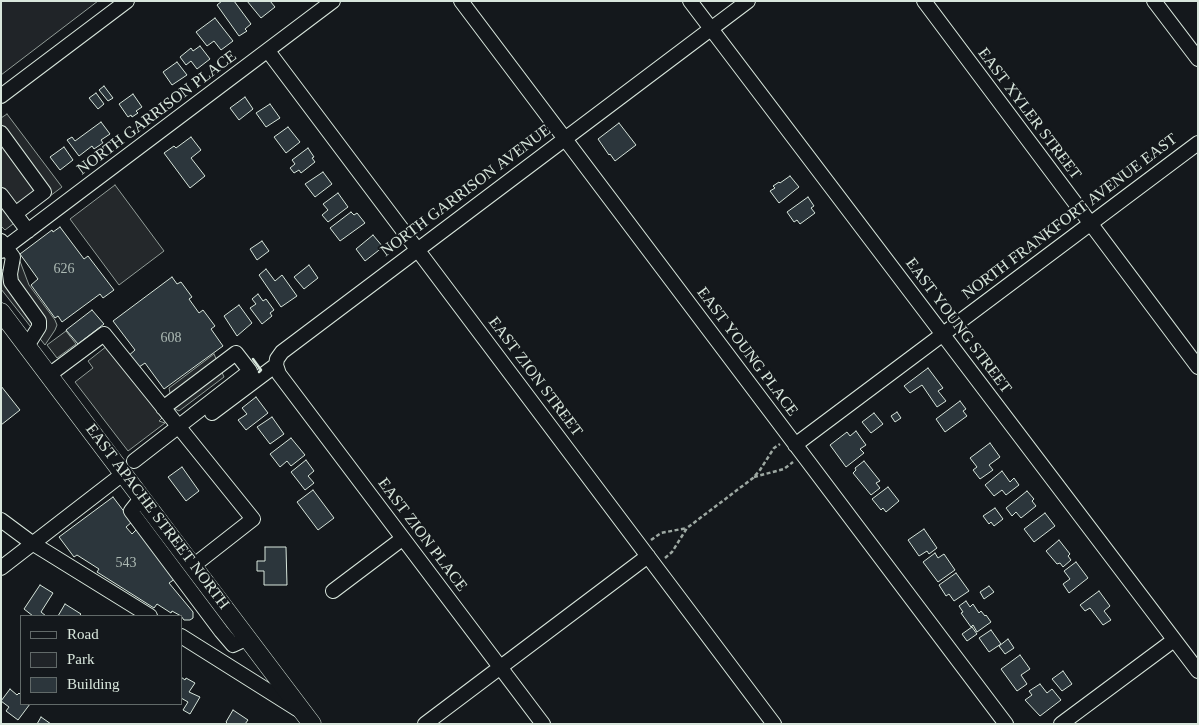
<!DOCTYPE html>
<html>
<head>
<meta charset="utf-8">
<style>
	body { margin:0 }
	#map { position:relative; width:1199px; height:725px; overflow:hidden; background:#14181c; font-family:"Times New Roman",serif }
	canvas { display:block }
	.frame { position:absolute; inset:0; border:2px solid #d8e6dc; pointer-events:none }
	.legend { position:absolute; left:20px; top:615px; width:162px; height:90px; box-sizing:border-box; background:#14181c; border:1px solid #626a69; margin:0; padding:6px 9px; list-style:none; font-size:15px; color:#d8e6dc }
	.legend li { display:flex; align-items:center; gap:10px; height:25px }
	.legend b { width:25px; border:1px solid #626a69 }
</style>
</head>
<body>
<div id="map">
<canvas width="1199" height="725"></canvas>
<div class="frame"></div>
<ul class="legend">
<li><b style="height:6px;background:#14181c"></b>Road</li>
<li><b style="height:14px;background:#202428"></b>Park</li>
<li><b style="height:14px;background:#2c363c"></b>Building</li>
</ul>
</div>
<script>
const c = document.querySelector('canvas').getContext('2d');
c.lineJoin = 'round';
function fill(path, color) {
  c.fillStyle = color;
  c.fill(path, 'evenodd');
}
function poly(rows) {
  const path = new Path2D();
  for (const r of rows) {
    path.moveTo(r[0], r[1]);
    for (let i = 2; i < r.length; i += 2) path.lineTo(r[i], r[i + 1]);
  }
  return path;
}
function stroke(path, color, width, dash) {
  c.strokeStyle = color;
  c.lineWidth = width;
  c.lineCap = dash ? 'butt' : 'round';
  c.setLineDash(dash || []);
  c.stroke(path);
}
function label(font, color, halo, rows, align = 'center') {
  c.font = font + ' "Times New Roman",serif';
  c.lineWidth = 4;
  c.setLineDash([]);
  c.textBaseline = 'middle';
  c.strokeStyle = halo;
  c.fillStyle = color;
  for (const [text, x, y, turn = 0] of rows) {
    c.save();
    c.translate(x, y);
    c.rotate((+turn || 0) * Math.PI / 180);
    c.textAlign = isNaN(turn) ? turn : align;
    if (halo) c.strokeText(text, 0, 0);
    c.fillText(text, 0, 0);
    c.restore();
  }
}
const green = poly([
	[1,1,98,1,1,75,1,1]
]);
fill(green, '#202428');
stroke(green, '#939e99', 1);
const parking = poly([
	[7,114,62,187,5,230,1,226,1,118,7,114],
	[115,185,164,251,119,285,70,219,115,185],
	[18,256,29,285,55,320,57,325,55,330,45,345,1,289,1,272,7,264,18,256],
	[66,331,76,344,57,358,47,345,66,331],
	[107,346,162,418,159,421,165,423,128,451,75,382,93,368,88,361,107,346],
	[214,354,224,377,179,411,173,408,169,388,214,354]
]);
fill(parking, '#24282b');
stroke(parking, '#939e99', 1);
const building = poly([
	[222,1,234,1,251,24,245,29,247,31,239,36,217,5,222,1],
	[247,1,270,1,275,7,261,18,247,1],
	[215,18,233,41,221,50,214,41,207,46,196,32,215,18],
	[200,46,210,59,197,69,191,61,186,65,180,57,191,48,193,51,200,46],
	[177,62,187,75,172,85,163,72,177,62],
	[104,86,113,98,108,101,99,90,104,86],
	[96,93,104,104,98,109,89,98,96,93],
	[133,94,142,107,136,111,138,113,132,117,131,115,128,117,119,104,133,94],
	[245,97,253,109,239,120,230,108,245,97],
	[270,104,280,118,266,127,256,113,270,104],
	[101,122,110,134,101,140,103,143,94,149,92,146,79,156,67,140,72,137,75,141,101,122],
	[619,123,636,145,615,161,610,154,609,155,598,139,619,123],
	[288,127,300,142,286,153,274,137,288,127],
	[191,137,201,150,191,158,205,176,190,188,164,153,174,146,176,148,191,137],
	[64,147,73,160,60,170,50,157,64,147],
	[308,148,314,157,312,158,315,162,301,173,299,170,294,173,290,168,295,164,292,160,308,148],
	[323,172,332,184,315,197,305,184,323,172],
	[790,176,799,187,779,203,770,191,775,188,773,186,779,182,780,183,790,176],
	[338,193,348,207,328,222,322,215,328,210,323,204,338,193],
	[808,197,814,206,811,208,815,213,800,224,797,220,794,222,787,212,808,197],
	[351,212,354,215,357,213,365,223,340,241,330,228,351,212],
	[60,227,84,259,88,256,114,290,103,298,100,294,62,322,58,316,55,318,31,285,38,279,20,254,52,230,53,232,60,227],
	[373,235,383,247,365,261,356,249,373,235],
	[262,241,269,251,257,260,250,249,262,241],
	[309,265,318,278,304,289,294,277,309,265],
	[266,269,275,281,282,275,297,296,281,307,259,275,266,269],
	[172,277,177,284,181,282,192,297,189,299,199,313,203,310,215,326,211,329,223,346,164,389,145,363,136,369,127,357,135,350,113,321,172,277],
	[258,294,263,301,266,299,274,310,270,313,272,316,262,324,250,308,256,304,252,299,258,294],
	[239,305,252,323,237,336,224,316,239,305],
	[92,310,104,324,78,344,66,330,92,310],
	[928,368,943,388,938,391,946,401,937,407,922,385,910,393,904,386,928,368],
	[1,386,20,410,1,425,1,386],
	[256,397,268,413,246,430,238,420,247,414,242,408,256,397],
	[960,401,966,409,963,411,967,416,945,432,936,419,960,401],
	[897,412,901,418,895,422,891,416,897,412],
	[874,413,883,424,871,433,862,422,874,413],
	[272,417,284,434,270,444,257,427,272,417],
	[856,431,866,445,860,449,864,453,846,467,830,445,847,432,850,436,856,431],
	[291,438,305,455,291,466,287,461,280,467,270,454,291,438],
	[990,443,1000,457,989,465,993,470,980,479,973,470,977,467,970,458,990,443],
	[306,460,314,471,308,476,314,483,305,490,291,472,306,460],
	[864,461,880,481,876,483,880,488,871,495,853,473,856,470,855,468,864,461],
	[182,467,199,491,186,501,168,477,182,467],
	[1002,471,1010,482,1014,478,1019,485,1006,495,1002,490,994,496,985,485,1002,471],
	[888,487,899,501,886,512,883,508,881,510,872,499,888,487],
	[313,490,334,518,318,530,297,502,313,490],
	[1027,491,1034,499,1032,501,1036,506,1021,518,1016,512,1012,516,1006,508,1027,491],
	[113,497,132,522,126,527,132,534,137,529,175,579,169,583,193,612,193,618,190,620,184,620,181,616,172,611,171,613,157,604,154,608,97,572,99,569,77,555,74,557,59,537,113,497],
	[995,508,1003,519,994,526,991,522,989,524,983,516,995,508],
	[1045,513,1055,526,1034,542,1024,529,1045,513],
	[924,529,937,548,929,554,927,551,919,556,908,540,924,529],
	[1059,540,1070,554,1068,556,1071,560,1063,567,1060,563,1057,564,1046,551,1059,540],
	[265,547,286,547,287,585,264,585,264,571,257,571,257,561,265,561,265,547],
	[935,553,938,558,944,554,955,570,938,582,923,562,935,553],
	[1076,562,1088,578,1069,593,1063,584,1070,579,1064,571,1076,562],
	[956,573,969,591,954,601,949,594,946,596,939,585,956,573],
	[40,585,53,593,41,612,46,616,33,616,24,609,40,585],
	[989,586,994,592,984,599,980,592,989,586],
	[1099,591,1110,606,1104,611,1111,620,1103,625,1090,608,1085,611,1080,605,1099,591],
	[966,601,970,607,973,604,979,613,981,611,985,616,986,615,991,622,977,632,973,625,971,627,961,613,963,612,959,606,966,601],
	[65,604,81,614,79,616,58,616,65,604],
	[972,627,977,634,967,641,962,634,972,627],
	[991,630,1001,644,989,652,979,638,991,630],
	[1008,639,1014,648,1005,654,999,646,1008,639],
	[1020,655,1030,669,1021,675,1027,684,1017,691,1001,669,1020,655],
	[1063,671,1072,684,1062,691,1052,679,1063,671],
	[181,677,185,680,186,678,195,683,189,692,200,697,190,714,183,710,188,702,181,698,181,677],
	[1040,684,1047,693,1052,689,1061,700,1040,716,1025,700,1032,695,1029,691,1040,684],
	[10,689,17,695,19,693,21,695,21,704,30,704,18,720,6,711,9,707,1,701,10,689],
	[233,710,248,720,245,724,228,724,226,722,233,710],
	[41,717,51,724,37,724,41,717]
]);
fill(building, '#2c363c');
stroke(building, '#d8e6dc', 1);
const minor = poly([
	[461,1,1006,724],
	[690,1,1198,671],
	[924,1,1198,367],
	[1154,1,1198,59],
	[268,51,774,724],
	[1,96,127,1],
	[1,133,44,192,15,214],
	[1,195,28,231],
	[1,241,13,257,10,274,11,282,39,321,39,327,27,346],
	[1,251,333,1],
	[276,365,279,374,543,724],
	[49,375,104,334,253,519,193,566],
	[212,413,276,365,277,359,282,352,748,1],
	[795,445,1198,143],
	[134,461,250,371,236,353,163,408],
	[142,497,131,511,221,631,233,645,248,638],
	[1,520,32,543,150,616],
	[1,568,124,473],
	[333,591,402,539],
	[181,636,297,709],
	[425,724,648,556],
	[1061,724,1174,640]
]);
const major = poly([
	[1,312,312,724]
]);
stroke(minor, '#d8e6dc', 16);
stroke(major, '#d8e6dc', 19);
stroke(poly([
	[754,477,784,469,793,462],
	[651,540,661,533,687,528],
	[665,558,672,552,687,528,753,478,760,470,774,448,780,444]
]), '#9da8a2', 2.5, [4, 2.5]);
stroke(minor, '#14181c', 14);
stroke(major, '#14181c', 18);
stroke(poly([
	[253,359,261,370,259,372]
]), '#d8e6dc', 2.5);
label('14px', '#adbab4', null, [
	["626",64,269],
	["608",171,338],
	["543",126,563]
]);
label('16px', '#d8e6dc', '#14181c', [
	["NORTH GARRISON PLACE",157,113,-37],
	["EAST XYLER STREET",1029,114,53],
	["NORTH GARRISON AVENUE",466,191,-37],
	["NORTH FRANKFORT AVENUE EAST",1070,217,-37],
	["EAST YOUNG STREET",958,326,53],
	["EAST YOUNG PLACE",747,352,53],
	["EAST ZION STREET",535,377,53],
	["EAST APACHE STREET NORTH",157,517,53],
	["EAST ZION PLACE",422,535,53]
]);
</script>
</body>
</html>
